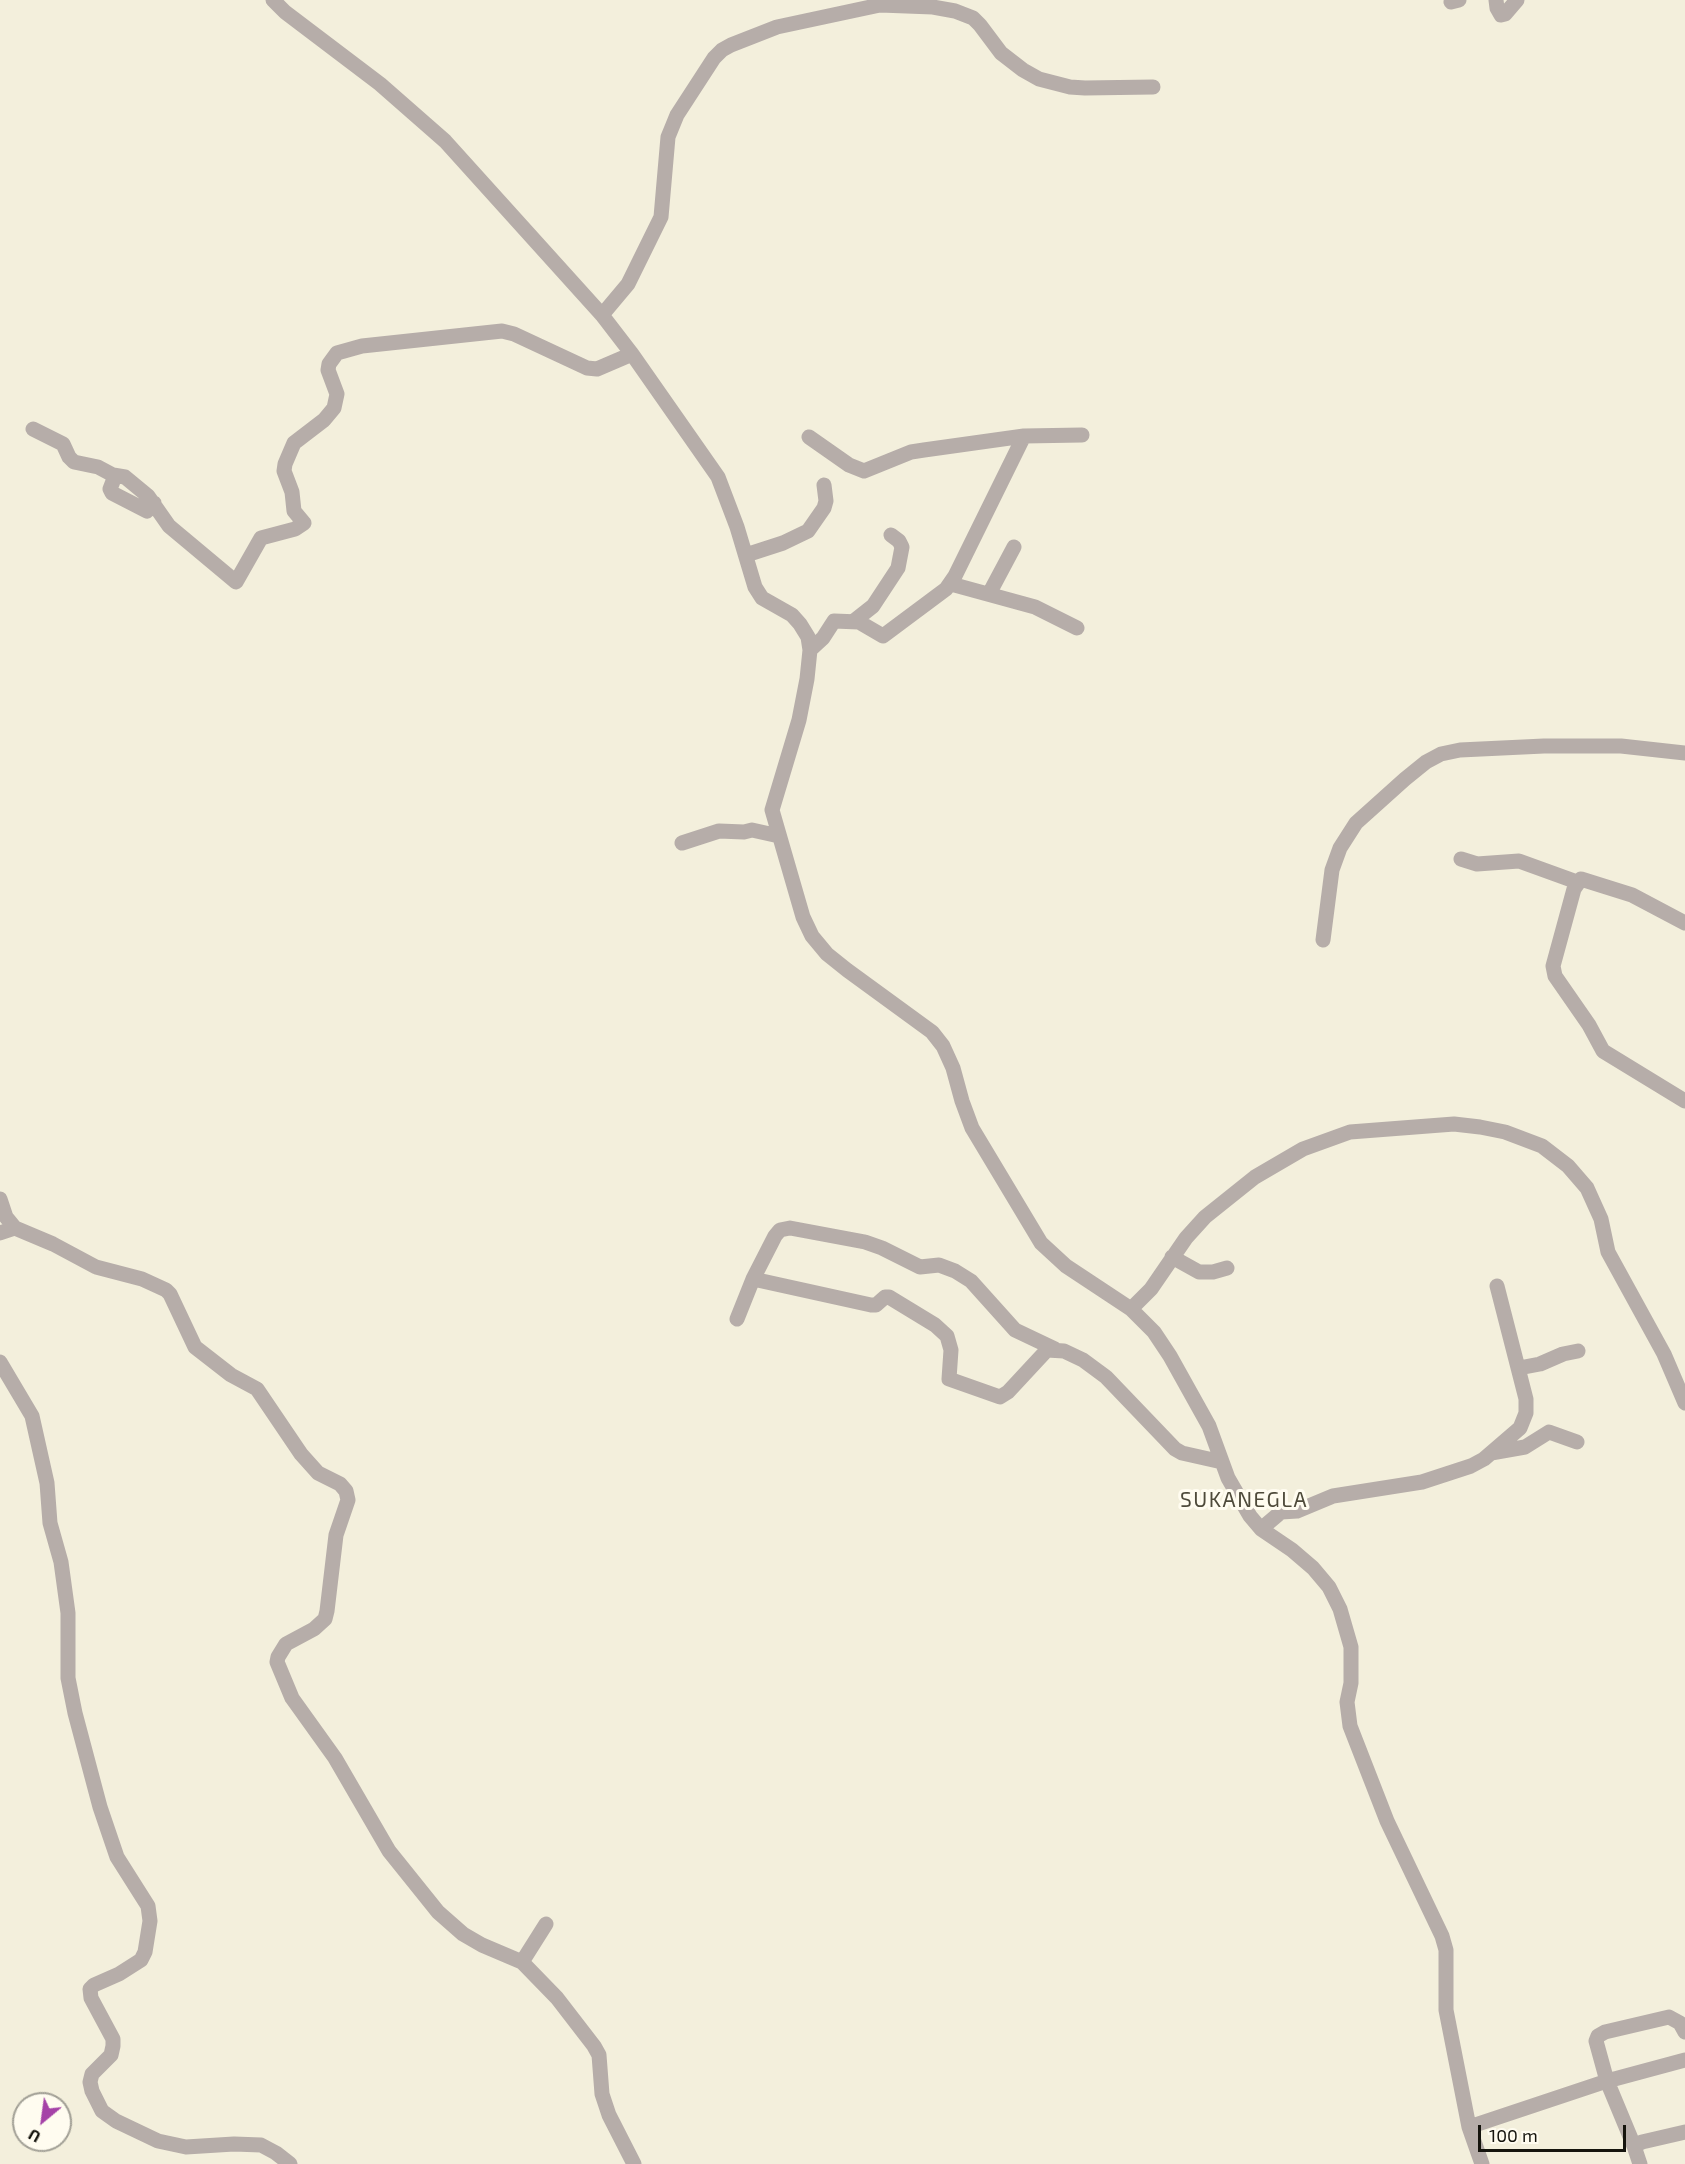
<!DOCTYPE html>
<html>
<head>
<meta charset="utf-8">
<style>
	body { margin:0 }
	#map { position:relative; width:1685px; height:2164px; overflow:hidden; background:#f3efdc; font-family:"Exo 2",sans-serif }
	canvas { display:block }
	.north { position:absolute; left:12px; top:2092px; width:60px; height:60px; box-sizing:border-box; background:#fffcf0; border:2px solid #a19f95; border-radius:50%; rotate:209deg; font-size:16px; font-weight:700; line-height:24px; text-align:center; color:#15140d }
	.north::after { content:''; display:block; margin:auto; width:21px; height:27px; background:#a542a7; clip-path:polygon(50% 0,100% 100%,50% 72%,0 100%) }
	.scale { position:absolute; left:1478px; top:2125px; width:148px; height:27px; box-sizing:border-box; border:3px solid #15140d; border-top:0; padding-left:8px; font-size:18px; line-height:21px; white-space:nowrap; color:#15140d; -webkit-text-stroke:4px #fffcf0; paint-order:stroke }
</style>
</head>
<body>
<div id="map">
<canvas width="1685" height="2164"></canvas>
<div class="north">U</div>
<div class="scale">100 m</div>
</div>
<script>
const c = document.querySelector('canvas').getContext('2d');
c.lineJoin = 'round';
function poly(rows) {
  const path = new Path2D();
  for (const r of rows) {
    path.moveTo(r[0], r[1]);
    for (let i = 2; i < r.length; i += 2) path.lineTo(r[i], r[i + 1]);
  }
  return path;
}
function stroke(path, color, width, dash) {
  c.strokeStyle = color;
  c.lineWidth = width;
  c.lineCap = dash ? 'butt' : 'round';
  c.setLineDash(dash || []);
  c.stroke(path);
}
function label(font, color, halo, rows, align = 'center') {
  c.font = font + ' "Exo 2",sans-serif';
  c.lineWidth = 6;
  c.setLineDash([]);
  c.textBaseline = 'middle';
  c.strokeStyle = halo;
  c.fillStyle = color;
  for (const [text, x, y, turn = 0] of rows) {
    c.save();
    c.translate(x, y);
    c.rotate((+turn || 0) * Math.PI / 180);
    c.textAlign = isNaN(turn) ? turn : align;
    if (halo) c.strokeText(text, 0, 0);
    c.fillText(text, 0, 0);
    c.restore();
  }
}
stroke(poly([
	[273,0,285,12,380,84,445,141,602,315,632,354,718,477,737,527,755,587,762,598,792,615,800,624,808,637,810,650,807,679,799,720,772,810,803,917,812,936,827,954,847,970,932,1032,943,1046,953,1068,962,1101,972,1128,1041,1243,1066,1266,1131,1309,1154,1332,1170,1356,1209,1426,1228,1478,1250,1516,1261,1529,1292,1550,1313,1568,1329,1587,1340,1609,1351,1647,1351,1683,1347,1702,1350,1726,1387,1821,1442,1936,1446,1950,1446,2010,1469,2127,1482,2164],
	[1496,0,1497,8,1501,15,1505,14,1517,0],
	[1451,2,1459,0],
	[602,315,628,284,661,217,668,137,677,115,714,58,722,50,731,45,777,27,880,5,933,7,955,11,973,18,980,25,1001,53,1023,70,1039,79,1070,87,1085,88,1153,87],
	[33,429,63,444,69,457,74,462,98,467,113,475,125,477,148,496,169,526,236,582,261,538,295,529,304,523,294,511,292,492,284,471,285,464,294,443,324,420,334,408,337,394,328,370,329,364,337,353,362,346,502,331,514,334,587,368,597,369,632,354],
	[809,437,849,465,864,471,911,452,924,450,1024,436,1082,435],
	[115,476,110,489,112,493,147,511,154,503],
	[746,555,783,543,808,531,824,508,826,501,824,485],
	[951,584,1035,607,1077,628],
	[989,594,1014,547],
	[854,621,873,606,898,568,902,547,899,541,891,535],
	[810,650,823,638,834,621,859,622,883,636,946,589,955,576,1024,436],
	[682,843,719,831,744,832,752,830,779,836],
	[1461,859,1477,864,1519,861,1577,882],
	[1685,923,1632,895,1581,879,1574,889,1553,966,1555,976,1589,1025,1603,1051,1685,1101],
	[1323,940,1332,870,1340,848,1356,823,1405,779,1426,762,1441,754,1460,750,1544,746,1621,746,1685,753],
	[0,1199,6,1217,15,1228],
	[0,1233,15,1228,53,1244,96,1267,142,1279,166,1290,170,1294,195,1347,231,1375,257,1389,301,1454,318,1473,340,1484,346,1491,348,1500,336,1535,327,1611,325,1619,314,1629,286,1644,278,1657,277,1662,292,1698,335,1758,389,1851,438,1912,463,1934,482,1945,522,1962,557,1998,594,2046,599,2055,602,2094,609,2115,634,2164],
	[1172,1257,1199,1272,1213,1272,1227,1268],
	[753,1279,871,1305,876,1305,885,1297,889,1297,935,1325,947,1336,951,1350,949,1379,1000,1397,1008,1392,1047,1350,1064,1351,1083,1360,1106,1377,1175,1449,1182,1453,1222,1462],
	[1131,1309,1151,1289,1186,1238,1205,1217,1255,1177,1303,1149,1350,1132,1454,1124,1480,1127,1505,1132,1542,1146,1568,1166,1587,1188,1601,1219,1608,1252,1664,1354,1685,1403],
	[737,1319,753,1279,775,1236,780,1230,790,1228,865,1242,882,1248,920,1267,939,1265,955,1271,971,1281,1015,1330,1055,1349],
	[0,1362,32,1416,47,1483,50,1523,61,1562,68,1613,68,1678,75,1713,100,1807,117,1857,148,1906,150,1921,145,1952,141,1960,119,1974,94,1985,90,1989,91,1998,113,2039,113,2046,111,2055,92,2074,90,2082,92,2091,102,2111,116,2121,158,2141,186,2147,234,2144,261,2145,276,2153,290,2164],
	[1519,1368,1540,1364,1563,1354,1578,1351],
	[1491,1453,1525,1447,1549,1432,1577,1442],
	[1261,1529,1281,1512,1297,1511,1333,1496,1422,1482,1471,1466,1484,1459,1520,1428,1526,1413,1526,1399,1497,1286],
	[522,1962,546,1924],
	[1685,2032,1680,2023,1669,2017,1605,2032,1598,2036,1596,2041,1607,2081,1634,2146,1642,2142,1685,2132],
	[1469,2127,1607,2081,1685,2060],
	[1634,2146,1640,2164]
]), '#b6ada9', 15);
c.letterSpacing = '1.5px';
label('21px', '#4e4a3a', '#fffcf0', [
	["SUKANEGLA",1244,1500]
]);
c.letterSpacing = '0px';
</script>
</body>
</html>
